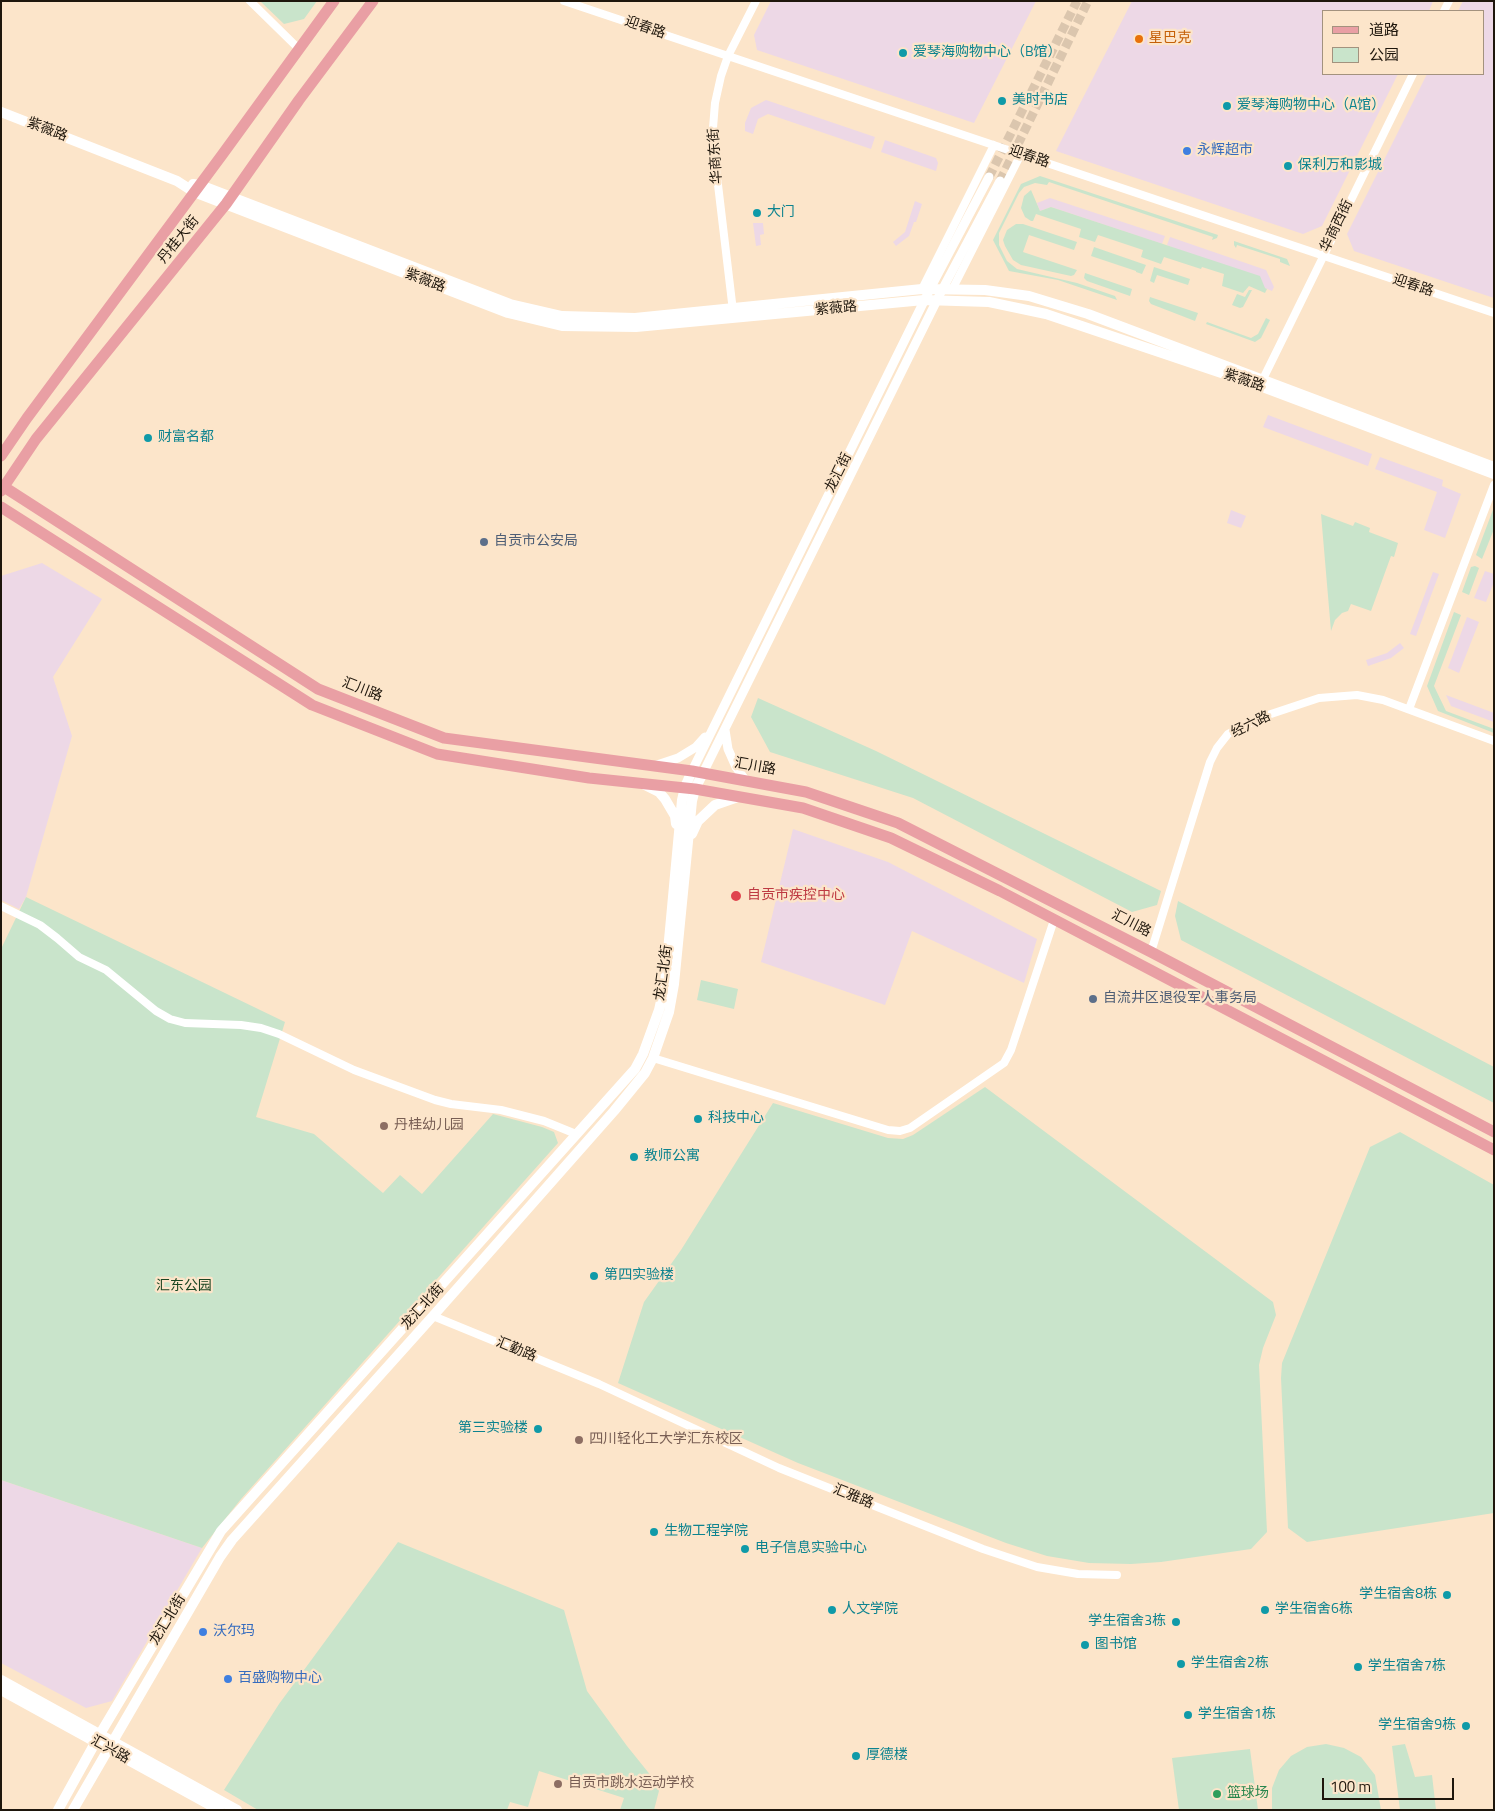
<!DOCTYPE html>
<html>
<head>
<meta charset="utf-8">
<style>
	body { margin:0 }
	#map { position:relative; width:1495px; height:1811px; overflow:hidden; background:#fce5ca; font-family:"Titillium Web","Noto Sans SC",sans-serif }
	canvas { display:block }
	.frame { position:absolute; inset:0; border:2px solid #1e160c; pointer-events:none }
	.legend { position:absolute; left:1322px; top:10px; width:162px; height:65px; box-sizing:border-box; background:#fce5ca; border:1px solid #a3927e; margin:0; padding:6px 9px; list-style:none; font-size:15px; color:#1e160c }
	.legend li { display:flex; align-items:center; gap:10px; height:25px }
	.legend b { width:25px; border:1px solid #a3927e }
	.scale { position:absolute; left:1322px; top:1778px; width:132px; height:22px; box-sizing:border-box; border:2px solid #1e160c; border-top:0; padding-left:6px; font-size:15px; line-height:18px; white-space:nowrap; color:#1e160c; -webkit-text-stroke:4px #fce5ca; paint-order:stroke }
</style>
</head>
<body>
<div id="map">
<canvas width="1495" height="1811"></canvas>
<div class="frame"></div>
<ul class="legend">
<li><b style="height:6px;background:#e99fa4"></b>道路</li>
<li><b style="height:14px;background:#c9e4cb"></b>公园</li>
</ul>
<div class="scale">100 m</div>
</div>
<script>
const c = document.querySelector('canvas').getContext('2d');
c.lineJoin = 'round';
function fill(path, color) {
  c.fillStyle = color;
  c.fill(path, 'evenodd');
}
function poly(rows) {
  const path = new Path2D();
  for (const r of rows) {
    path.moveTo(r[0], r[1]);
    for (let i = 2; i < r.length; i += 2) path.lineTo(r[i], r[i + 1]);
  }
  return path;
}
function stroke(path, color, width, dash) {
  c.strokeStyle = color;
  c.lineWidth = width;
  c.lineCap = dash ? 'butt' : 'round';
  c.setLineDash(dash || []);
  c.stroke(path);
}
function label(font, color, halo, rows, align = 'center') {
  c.font = font + ' "Titillium Web","Noto Sans SC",sans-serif';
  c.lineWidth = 4.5;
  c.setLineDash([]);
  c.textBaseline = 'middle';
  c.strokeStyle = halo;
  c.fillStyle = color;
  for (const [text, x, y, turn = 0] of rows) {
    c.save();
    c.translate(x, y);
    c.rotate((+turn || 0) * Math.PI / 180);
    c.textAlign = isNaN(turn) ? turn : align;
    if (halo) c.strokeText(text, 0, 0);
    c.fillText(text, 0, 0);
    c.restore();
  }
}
fill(poly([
	[771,1,1036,1,974,123,757,50,754,35],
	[1132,1,1433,1,1429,11,1324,11,1324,74,1398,74,1322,226,1303,234,1056,151],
	[1463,1,1494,1,1494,298,1354,251,1347,234,1427,74,1484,74,1484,11,1458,11],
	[766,100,875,137,871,149,768,114,758,119,753,134,745,131,745,123,751,108],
	[885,140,936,158,938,163,936,171,881,152],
	[1050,198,1165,236,1162,244,1051,207,1040,211,1037,203],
	[915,201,922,204,916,222,914,222,909,236,896,246,893,242,905,232],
	[753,223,763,223,764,234,760,235,761,245,756,246],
	[1170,237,1266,270,1274,287,1272,291,1167,245],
	[1268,415,1372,454,1368,466,1263,427],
	[1380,457,1443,480,1442,486,1461,494,1445,538,1424,530,1437,492,1375,469],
	[1231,510,1246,516,1241,528,1227,523],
	[42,563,102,599,53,677,72,736,26,897,19,909,1,900,1,576],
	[1485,571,1494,574,1494,582,1486,602,1474,598],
	[1433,572,1439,574,1416,636,1410,634],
	[1467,617,1479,622,1459,673,1448,668],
	[1400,643,1404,648,1391,658,1368,666,1366,660,1387,653],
	[1446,695,1494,713,1494,722,1451,706],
	[793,829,888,862,1037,939,1024,983,912,931,885,1005,761,962],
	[1,1480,202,1548,112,1701,86,1708,1,1663]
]), '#edd8e6');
fill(poly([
	[260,1,317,1,304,19,284,24],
	[1040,176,1218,235,1217,238,1212,240,1213,237,1049,182,1047,185,1035,183,1024,187,1019,193,999,233,999,245,1007,261,1017,269,1077,283,1115,296,1117,300,1058,280,1009,271,993,240,1021,184],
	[1031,190,1040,211,1051,207,1260,276,1265,288,1267,289,1265,293,1249,286,1243,293,1222,286,1224,274,1202,267,1201,269,1164,257,1161,264,1141,257,1143,250,1098,235,1095,242,1079,237,1081,229,1036,214,1033,221,1031,221,1025,217,1021,208,1024,196],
	[1016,224,1023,224,1077,242,1074,250,1029,235,1023,252,1077,270,1074,275,1071,276,1021,265,1013,260,1005,246,1003,240,1007,230],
	[1234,241,1287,259,1290,266,1280,262,1280,259,1237,245,1236,248,1234,245],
	[1094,247,1146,265,1142,274,1136,272,1136,271,1091,256],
	[1154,267,1190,279,1188,285,1157,275,1154,283,1150,281],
	[1085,273,1132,289,1130,296,1087,281,1084,278],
	[1249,290,1252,290,1243,307,1240,308,1232,305,1237,294,1245,297],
	[1150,297,1198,313,1195,321,1151,304,1149,301],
	[1266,318,1270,320,1261,338,1255,342,1206,324,1207,322,1251,338,1258,334],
	[1494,507,1494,529,1482,559,1476,555],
	[1321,514,1353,526,1355,522,1370,528,1369,532,1398,543,1394,557,1391,556,1371,611,1351,604,1348,611,1342,613,1335,620,1331,631],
	[1475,566,1479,568,1469,595,1462,592,1471,567],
	[1454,612,1461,615,1434,686,1446,711,1494,729,1494,733,1438,711,1427,686],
	[758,698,876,751,1161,891,1157,905,1132,912,913,798,770,752,751,717],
	[26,897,285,1022,256,1117,314,1134,383,1193,400,1175,422,1194,493,1114,542,1127,554,1132,558,1143,241,1499,202,1548,1,1480,1,949],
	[1178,901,1494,1067,1494,1103,1181,940,1175,916],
	[701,980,738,989,734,1009,697,1000],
	[985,1087,1273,1302,1276,1315,1263,1348,1259,1365,1267,1532,1251,1549,1161,1562,1131,1564,1089,1563,1047,1556,1006,1543,798,1463,618,1383,644,1302,681,1250,773,1103,888,1138,903,1139,913,1135],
	[1400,1132,1494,1185,1494,1513,1307,1542,1288,1528,1281,1378,1282,1363,1370,1147],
	[398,1542,564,1610,587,1691,627,1746,660,1787,654,1810,620,1810,624,1798,539,1771,528,1807,510,1802,507,1810,258,1810,224,1790,279,1704],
	[1326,1744,1344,1748,1361,1757,1375,1775,1381,1810,1272,1810,1272,1788,1279,1770,1291,1756,1307,1747],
	[1405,1744,1415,1777,1432,1775,1436,1810,1400,1810,1392,1746],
	[1250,1749,1258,1810,1179,1810,1172,1758]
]), '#c9e4cb');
stroke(poly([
	[989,177,1077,1],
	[1000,181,1088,1]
]), '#dbc6ae', 9, [9, 4.5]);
stroke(poly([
	[250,1,299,49],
	[564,1,1494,313],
	[1444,11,1449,1],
	[953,288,1021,154],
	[922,289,994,145],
	[733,311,714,151,713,128,715,103,721,76,728,56,756,1],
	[1263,379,1413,74],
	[1409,709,1494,485],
	[1,906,40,925,57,938,79,957,106,970,156,1011,170,1019,185,1023,241,1025,261,1028,279,1034,354,1070,435,1100,451,1104,501,1110,544,1121,576,1134],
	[1151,952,1210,762,1217,748,1228,734,1241,727,1265,716,1319,698,1357,695,1383,700,1494,741],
	[653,1058,888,1130,900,1131,910,1128,1004,1063,1011,1050,1054,920],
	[433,1316,599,1384,779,1468,983,1549,1037,1567,1078,1574,1117,1575]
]), '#fff', 8);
stroke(poly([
	[725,730,728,749,736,767,746,781],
	[657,765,678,758,696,747,705,737],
	[692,771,930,289,989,177],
	[703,773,942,290,1000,181]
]), '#fff', 9);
stroke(poly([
	[1,112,177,181,194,192,508,313,562,326,636,327,924,300,989,302,1046,314,1260,386,1494,474],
	[193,184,200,185,510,304,562,316,635,318,922,289,985,290,1029,296,1088,314,1494,467],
	[643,784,659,792,665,799,675,816,676,824],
	[692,834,698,821,715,805,738,797],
	[1,1680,237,1810],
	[1,1690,219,1810],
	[58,1810,100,1734,221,1531,635,1069,643,1054,659,1010,665,983,682,800,685,787,692,771],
	[73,1810,220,1557,232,1540,433,1316,614,1111,645,1073,653,1058,669,1012,674,984,692,801,695,789,703,773]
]), '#fff', 10);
stroke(poly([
	[1,456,27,418,222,155,334,1],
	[1,485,318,689,444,738,692,771,806,792,898,823,1151,952,1494,1132],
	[1,491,36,439,226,204,299,100,373,1],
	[1,507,312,705,437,754,589,778,695,789,803,808,891,838,1000,891,1494,1150]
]), '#e99fa4', 11);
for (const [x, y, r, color] of [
	[1139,39,5,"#e8710a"],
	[903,53,5,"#0f9aa8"],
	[1002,101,5,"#0f9aa8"],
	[1227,106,5,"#0f9aa8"],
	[1187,151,5,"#3f7fe0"],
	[1288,166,5,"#0f9aa8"],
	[757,213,5,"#0f9aa8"],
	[148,438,5,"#0f9aa8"],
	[484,542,5,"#5c6f8a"],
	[736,896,6,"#e0444e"],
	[1093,999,5,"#5c6f8a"],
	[698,1119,5,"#0f9aa8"],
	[384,1126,5,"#8d6e63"],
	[634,1157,5,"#0f9aa8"],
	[594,1276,5,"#0f9aa8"],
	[538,1429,5,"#0f9aa8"],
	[579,1440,5,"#8d6e63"],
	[654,1532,5,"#0f9aa8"],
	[745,1549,5,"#0f9aa8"],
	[1447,1595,5,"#0f9aa8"],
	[832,1610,5,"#0f9aa8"],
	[1265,1610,5,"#0f9aa8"],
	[1176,1622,5,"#0f9aa8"],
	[203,1632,5,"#3f7fe0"],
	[1085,1645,5,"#0f9aa8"],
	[1181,1664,5,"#0f9aa8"],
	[1358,1667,5,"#0f9aa8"],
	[228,1679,5,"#3f7fe0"],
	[1188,1715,5,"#0f9aa8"],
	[1466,1726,5,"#0f9aa8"],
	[856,1756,5,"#0f9aa8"],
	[558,1784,5,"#8d6e63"],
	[1217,1794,5,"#2e9e5b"]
]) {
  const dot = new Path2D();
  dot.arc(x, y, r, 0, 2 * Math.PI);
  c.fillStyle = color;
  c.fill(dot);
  stroke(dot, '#fce5ca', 2);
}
label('14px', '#1e160c', '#fce5ca', [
	["迎春路",645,28,19],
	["紫薇路",47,130,21],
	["华商东街",716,156,-94],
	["迎春路",1029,157,19],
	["华商西街",1337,226,-64],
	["丹桂大街",179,240,-51],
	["紫薇路",425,281,21],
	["迎春路",1413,286,18],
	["紫薇路",836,309,-5],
	["紫薇路",1244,381,19],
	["龙汇街",839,473,-64],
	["汇川路",362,690,21],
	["经六路",1251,725,-26],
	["汇川路",755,767,10],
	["汇川路",1131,924,27],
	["龙汇北街",664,973,-82],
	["龙汇北街",423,1307,-48],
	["汇勤路",516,1350,22],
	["汇雅路",853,1497,22],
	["龙汇北街",168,1620,-59],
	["汇兴路",110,1750,29]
]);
label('14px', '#c56008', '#fce5ca', [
	["星巴克",1149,39]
], 'left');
label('14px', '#0d838f', '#fce5ca', [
	["爱琴海购物中心（B馆）",913,53],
	["美时书店",1012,101],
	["爱琴海购物中心（A馆）",1237,106],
	["保利万和影城",1298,166],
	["大门",767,213],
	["财富名都",158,438],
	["科技中心",708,1119],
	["教师公寓",644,1157],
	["第四实验楼",604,1276],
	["第三实验楼",528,1429,"right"],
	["生物工程学院",664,1532],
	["电子信息实验中心",755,1549],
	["学生宿舍8栋",1437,1595,"right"],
	["人文学院",842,1610],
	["学生宿舍6栋",1275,1610],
	["学生宿舍3栋",1166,1622,"right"],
	["图书馆",1095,1645],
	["学生宿舍2栋",1191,1664],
	["学生宿舍7栋",1368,1667],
	["学生宿舍1栋",1198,1715],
	["学生宿舍9栋",1456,1726,"right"],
	["厚德楼",866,1756]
], 'left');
label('14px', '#366cbe', '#fce5ca', [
	["永辉超市",1197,151],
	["沃尔玛",213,1632],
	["百盛购物中心",238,1679]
], 'left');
label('14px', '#4e5e75', '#fce5ca', [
	["自贡市公安局",494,542],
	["自流井区退役军人事务局",1103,999]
], 'left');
label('14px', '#be3a42', '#fce5ca', [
	["自贡市疾控中心",747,896]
], 'left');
label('14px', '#785e54', '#fce5ca', [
	["丹桂幼儿园",394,1126],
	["四川轻化工大学汇东校区",589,1440],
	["自贡市跳水运动学校",568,1784]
], 'left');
label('14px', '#1b4622', '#fce5ca', [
	["汇东公园",184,1287]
]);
label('14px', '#27864d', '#fce5ca', [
	["篮球场",1227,1794]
], 'left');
</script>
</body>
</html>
